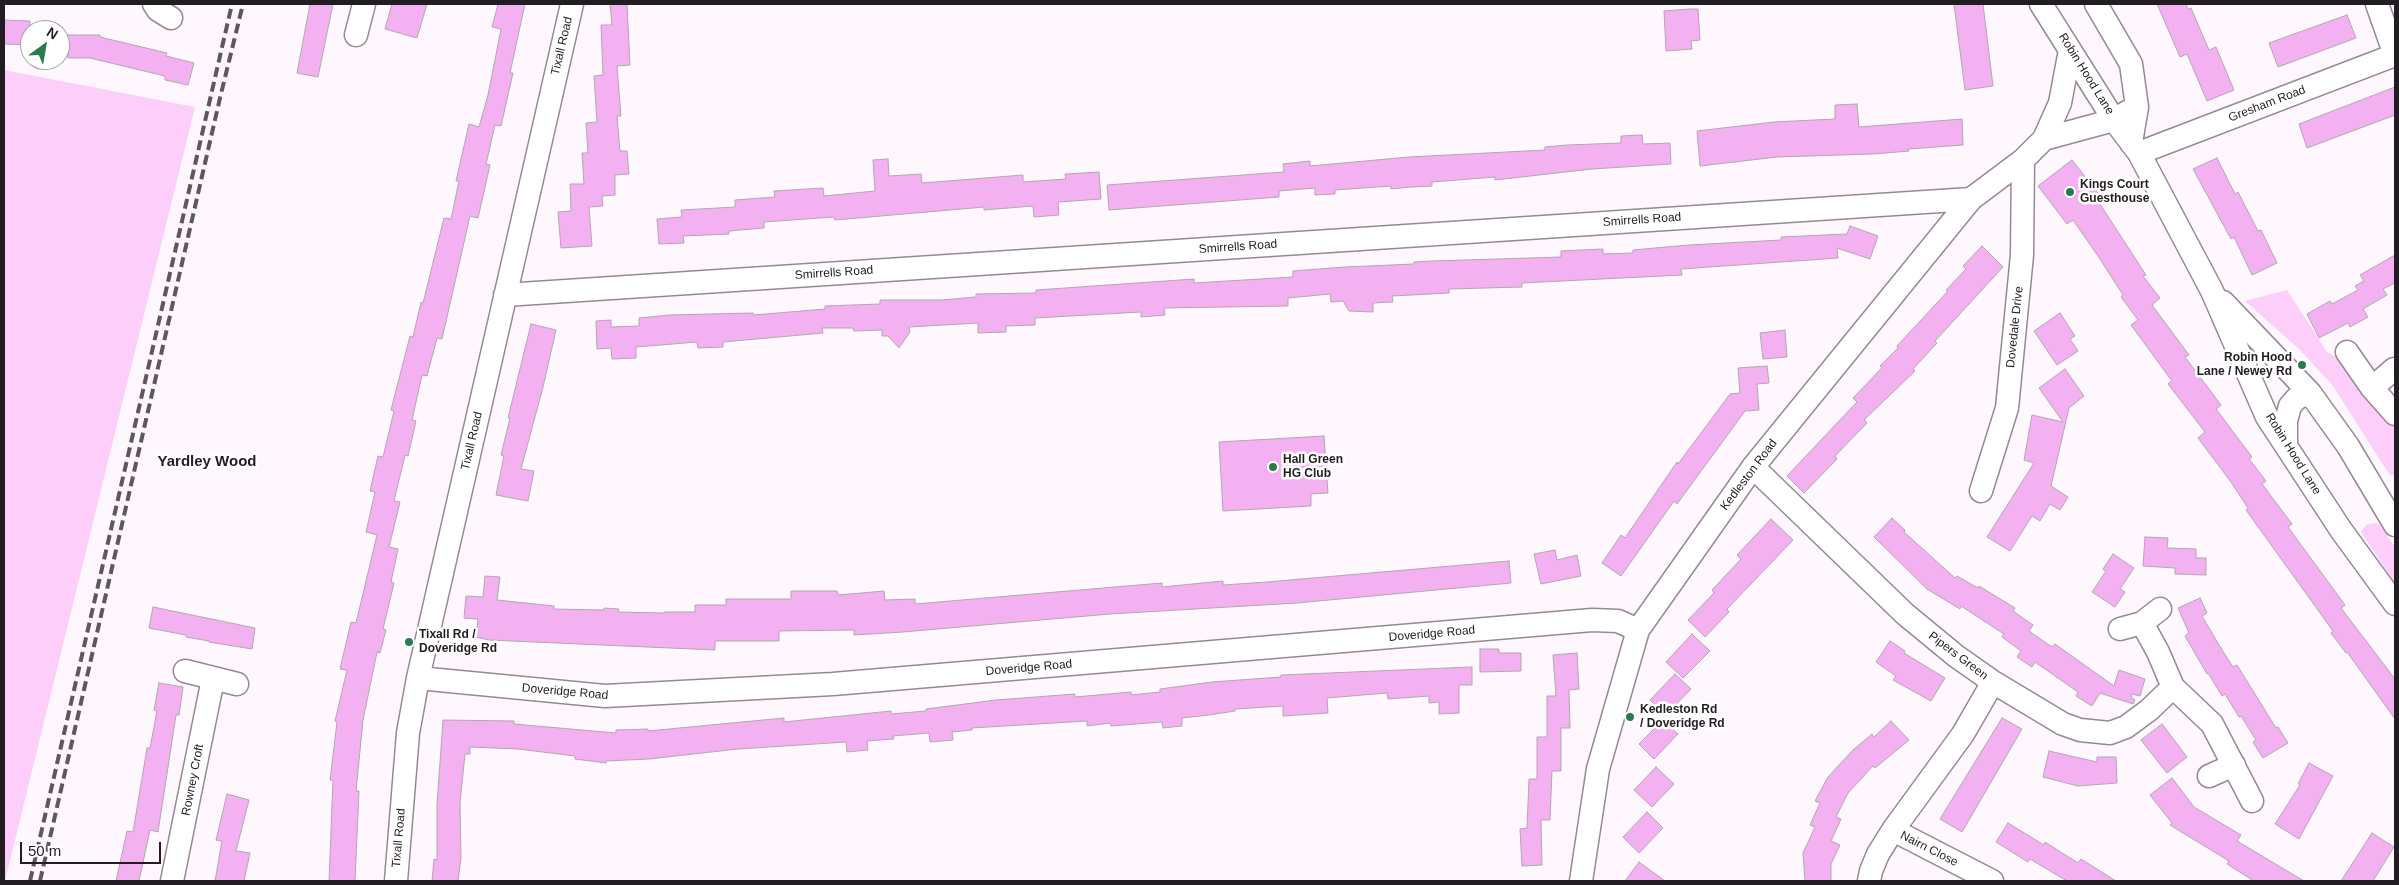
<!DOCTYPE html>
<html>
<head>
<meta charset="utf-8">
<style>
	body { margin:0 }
	#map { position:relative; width:2399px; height:885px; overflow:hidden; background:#fef8fe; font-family:Helvetica,sans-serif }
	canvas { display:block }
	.frame { position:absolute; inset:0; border:5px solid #221d22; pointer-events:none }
	.north { position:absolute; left:20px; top:20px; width:50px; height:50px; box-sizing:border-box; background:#fff; border:1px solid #a7a5a7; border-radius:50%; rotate:32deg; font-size:14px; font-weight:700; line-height:20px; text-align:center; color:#221d22 }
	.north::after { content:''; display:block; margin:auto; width:18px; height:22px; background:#297c4e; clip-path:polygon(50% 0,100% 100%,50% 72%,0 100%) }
	.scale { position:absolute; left:20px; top:842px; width:141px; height:22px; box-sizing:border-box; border:2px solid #221d22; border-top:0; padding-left:6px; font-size:15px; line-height:18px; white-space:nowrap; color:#221d22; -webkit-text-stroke:4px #fff; paint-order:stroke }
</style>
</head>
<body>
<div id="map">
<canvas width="2399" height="885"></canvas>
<div class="frame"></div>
<div class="north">N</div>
<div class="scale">50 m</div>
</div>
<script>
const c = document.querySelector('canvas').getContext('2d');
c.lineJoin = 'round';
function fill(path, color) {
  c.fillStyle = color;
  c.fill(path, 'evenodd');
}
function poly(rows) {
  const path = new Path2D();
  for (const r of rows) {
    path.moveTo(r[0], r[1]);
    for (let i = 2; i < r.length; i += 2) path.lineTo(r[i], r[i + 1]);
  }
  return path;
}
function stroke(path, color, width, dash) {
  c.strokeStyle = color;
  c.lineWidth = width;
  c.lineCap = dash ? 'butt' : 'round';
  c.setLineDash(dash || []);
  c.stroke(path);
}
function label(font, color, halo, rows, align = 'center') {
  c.font = font + ' Helvetica,sans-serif';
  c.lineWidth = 5;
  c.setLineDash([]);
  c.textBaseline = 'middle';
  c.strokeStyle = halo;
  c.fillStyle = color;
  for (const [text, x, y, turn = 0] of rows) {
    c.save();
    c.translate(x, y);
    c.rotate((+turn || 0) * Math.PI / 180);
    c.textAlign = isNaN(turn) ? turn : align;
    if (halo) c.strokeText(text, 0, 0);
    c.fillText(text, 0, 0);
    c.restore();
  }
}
fill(poly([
	[4,70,195,107,5,881,4,881],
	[2287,290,2327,352,2343,361,2395,428,2395,476,2389,474,2333,386,2300,350,2245,301],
	[2378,523,2395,547,2395,583,2361,532,2367,524]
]), '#fdcefa');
const building = poly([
	[310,4,333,4,318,77,297,73,310,4],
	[392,4,427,4,417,38,385,29,392,4],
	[498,4,525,4,510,73,513,73,501,126,495,125,486,164,490,165,478,218,470,216,442,339,437,338,427,376,422,375,412,420,416,421,408,456,405,455,394,501,400,502,389,547,398,549,391,582,394,583,383,629,386,630,380,653,377,652,363,720,356,791,359,791,355,881,329,881,333,780,330,780,337,722,335,721,347,670,340,669,351,622,356,623,377,535,366,532,375,492,370,491,378,456,383,457,394,411,391,410,400,375,410,336,413,337,421,302,423,303,444,218,451,219,459,181,456,181,469,124,479,127,488,95,501,29,492,27,498,4],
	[610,4,627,4,630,65,617,66,621,116,617,116,620,151,627,151,629,174,615,175,615,195,602,196,603,206,589,207,592,246,561,248,558,212,571,211,570,184,584,184,582,153,588,153,586,123,597,122,594,76,603,75,601,25,612,25,610,4],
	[1954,4,1983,4,1993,86,1965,90,1954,4],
	[2157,4,2186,4,2188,9,2191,8,2209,50,2216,47,2234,90,2207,101,2187,54,2180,57,2157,4],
	[1689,9,1698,9,1700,40,1691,41,1692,49,1666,51,1664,11,1689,9],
	[2347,15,2356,38,2278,67,2269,43,2347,15],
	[4,20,30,21,30,45,4,44,4,20],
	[60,35,100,35,100,37,167,53,166,56,194,63,188,85,165,80,165,76,90,58,68,58,68,51,60,51,60,35],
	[2395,87,2395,115,2307,148,2299,124,2395,87],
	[1857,104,1859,127,1962,119,1963,145,1908,149,1909,151,1873,154,1777,157,1700,166,1697,131,1774,122,1835,119,1835,105,1857,104],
	[1642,135,1643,144,1670,143,1671,164,1592,169,1495,180,1495,177,1432,182,1432,186,1411,187,1391,189,1391,186,1335,190,1335,194,1315,195,1315,188,1279,191,1279,197,1109,210,1107,185,1284,172,1283,164,1310,161,1310,166,1409,157,1545,150,1545,147,1567,145,1621,143,1621,136,1642,135],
	[2217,158,2235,194,2238,192,2258,231,2261,230,2277,263,2252,275,2234,237,2231,239,2193,169,2217,158],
	[888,159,889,176,921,174,922,183,1023,175,1023,182,1066,179,1065,174,1099,172,1101,199,1058,202,1059,215,1034,217,1033,206,984,210,984,207,835,220,834,217,764,222,764,228,729,231,729,234,683,236,684,243,659,244,657,219,682,217,681,210,735,207,735,200,775,197,774,191,823,188,824,196,875,191,873,160,888,159],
	[2072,160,2102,198,2098,201,2146,275,2143,276,2160,298,2152,305,2189,355,2185,357,2221,405,2216,409,2252,457,2249,459,2266,481,2262,484,2292,524,2288,527,2345,605,2341,608,2395,679,2395,719,2347,652,2346,653,2331,633,2333,631,2246,510,2248,508,2231,482,2198,438,2205,432,2168,384,2172,381,2131,325,2138,320,2121,297,2123,295,2098,256,2073,220,2067,224,2038,186,2072,160],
	[1850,226,1878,236,1870,259,1837,248,1838,258,1681,269,1682,275,1522,283,1522,287,1449,289,1449,293,1392,296,1393,302,1373,303,1373,312,1349,311,1343,301,1331,302,1330,294,1288,298,1288,306,1164,308,1165,315,1141,317,1141,312,1035,318,1035,325,1006,326,1006,332,978,333,978,323,909,327,910,332,899,348,888,336,882,336,882,330,854,331,853,328,822,328,823,333,723,342,723,347,698,348,697,342,636,347,636,358,612,359,611,348,597,349,596,321,611,320,611,327,639,326,639,318,670,315,753,313,754,315,825,309,825,306,880,304,880,300,942,300,976,297,976,294,1036,293,1036,290,1194,279,1194,283,1293,277,1293,271,1345,267,1414,264,1414,262,1432,261,1561,257,1561,251,1603,249,1603,254,1633,253,1633,250,1689,245,1781,240,1781,237,1847,234,1850,226],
	[1982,246,2003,267,1935,341,1937,343,1913,369,1915,371,1864,420,1867,423,1835,456,1837,459,1804,493,1787,476,1857,402,1853,398,1882,368,1880,366,1898,348,1897,346,1948,291,1946,290,1966,269,1963,266,1982,246],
	[2395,255,2395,283,2383,289,2387,295,2363,309,2368,317,2350,327,2348,323,2319,338,2307,314,2330,301,2332,304,2358,290,2355,286,2364,281,2360,275,2395,255],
	[2060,313,2075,336,2070,339,2078,351,2057,365,2034,331,2060,313],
	[531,324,556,330,543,387,521,469,534,471,528,501,496,495,504,456,501,455,510,418,508,418,531,324],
	[1785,330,1787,357,1763,359,1760,333,1785,330],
	[1767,366,1769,383,1757,384,1759,410,1745,411,1677,504,1674,501,1621,576,1602,563,1621,535,1625,538,1677,462,1678,464,1730,394,1740,393,1738,368,1767,366],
	[2065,369,2084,396,2069,408,2051,486,2068,497,2060,510,2050,504,2040,521,2032,516,2010,551,1987,537,2034,463,2024,460,2032,415,2063,422,2039,388,2065,369],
	[1324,436,1328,493,1311,494,1311,506,1223,511,1219,442,1324,436],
	[1892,518,1905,530,1904,532,1955,578,1957,576,1978,588,1979,586,2015,608,2013,611,2033,625,2029,631,2052,647,2055,644,2114,686,2119,670,2145,679,2140,696,2132,694,2131,697,2135,700,2133,704,2100,693,2092,706,2076,696,2078,692,2035,662,2032,667,2017,657,2021,651,2002,637,2004,634,1961,606,1960,609,1927,589,1874,537,1892,518],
	[1771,519,1793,540,1727,609,1729,612,1705,637,1688,620,1714,593,1712,590,1741,559,1737,555,1771,519],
	[2145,537,2168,538,2167,548,2196,549,2196,558,2206,558,2206,575,2175,574,2175,568,2143,566,2145,537],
	[1555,550,1557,560,1577,555,1581,576,1541,584,1534,554,1555,550],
	[2113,554,2134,568,2120,589,2125,592,2115,607,2092,592,2106,571,2103,569,2113,554],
	[1509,561,1511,583,1297,603,1110,614,903,632,854,635,854,630,779,631,779,641,715,641,715,650,489,640,476,637,478,619,464,618,466,596,483,597,485,576,500,577,497,600,554,606,554,609,604,610,604,608,619,609,618,612,664,613,664,612,695,612,695,605,726,605,726,599,791,599,791,591,837,591,838,595,884,591,885,600,915,599,915,604,1162,583,1162,587,1223,581,1223,585,1267,582,1509,561],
	[2200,598,2207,613,2202,616,2219,645,2233,667,2237,665,2276,728,2278,727,2288,743,2263,758,2253,742,2256,740,2241,716,2239,717,2225,694,2222,696,2208,673,2207,674,2185,636,2189,633,2178,608,2200,598],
	[153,607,255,628,252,649,209,642,209,641,186,637,186,635,149,628,153,607],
	[1692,634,1710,651,1683,678,1666,662,1692,634],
	[1890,641,1905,651,1904,653,1945,678,1931,701,1893,680,1896,676,1876,662,1890,641],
	[1480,649,1499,649,1499,653,1521,653,1521,671,1480,672,1480,649],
	[1577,653,1579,689,1569,690,1570,728,1561,728,1561,771,1552,771,1550,820,1541,820,1542,865,1522,866,1520,829,1527,828,1529,779,1537,779,1537,737,1547,737,1547,696,1556,696,1553,655,1577,653],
	[1472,667,1472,685,1459,685,1459,713,1439,714,1439,702,1429,703,1429,696,1388,699,1387,693,1327,698,1328,713,1283,716,1283,706,1235,709,1235,711,1209,715,1182,718,1182,726,1163,728,1162,722,1111,726,1110,723,1087,726,1087,721,972,728,972,730,952,732,953,740,930,742,929,733,893,736,894,739,867,741,868,750,847,752,846,742,738,749,649,759,606,761,606,763,575,759,575,756,518,749,470,747,470,754,465,754,460,803,461,858,458,881,432,881,434,859,437,860,437,805,443,720,514,721,514,724,616,733,616,730,648,729,648,731,784,718,784,722,891,711,891,714,926,711,926,709,996,700,1075,694,1075,697,1131,692,1131,695,1160,692,1160,689,1212,682,1281,677,1281,675,1472,667],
	[1675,674,1691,689,1666,715,1650,700,1675,674],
	[159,683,183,687,179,715,176,715,158,832,150,830,139,881,116,881,127,831,133,832,147,748,150,748,157,711,154,710,159,683],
	[2002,718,2022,729,1962,832,1940,819,2002,718],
	[1663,720,1678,734,1654,759,1639,744,1663,720],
	[1891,721,1909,740,1875,768,1873,766,1848,793,1836,817,1841,819,1831,841,1840,845,1831,864,1831,881,1805,881,1803,853,1815,827,1810,825,1820,803,1815,801,1828,777,1853,750,1872,734,1874,737,1891,721],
	[2162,724,2187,757,2167,773,2141,740,2162,724],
	[2049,751,2097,762,2097,757,2116,757,2117,783,2078,786,2043,777,2049,751],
	[2309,763,2333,776,2299,839,2275,824,2300,785,2298,784,2309,763],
	[1656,767,1674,784,1652,807,1634,790,1656,767],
	[2172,778,2194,807,2241,835,2237,841,2304,881,2254,881,2227,864,2229,861,2170,825,2172,823,2150,795,2172,778],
	[227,794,249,800,236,851,250,853,244,881,215,881,222,841,216,840,227,794],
	[1647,812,1663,828,1639,853,1623,837,1647,812],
	[2008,823,2044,845,2045,842,2078,863,2081,859,2116,881,2067,881,2030,859,2028,862,1996,842,2008,823],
	[2372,833,2394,847,2373,881,2341,881,2372,833],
	[1639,862,1665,881,1625,881,1639,862]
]);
fill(building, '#f4b1f2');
stroke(building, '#b3a5b2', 1);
const minor = poly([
	[154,4,158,10,171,18],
	[2041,4,2114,120,2139,153,2212,291,2267,417,2341,530,2395,604],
	[2096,4,2131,64,2137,107,2131,143],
	[2377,4,2395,55],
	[356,35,364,4],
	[2044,139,2114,120,2127,112],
	[2139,153,2395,55],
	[505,295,1971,199],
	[2223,302,2310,393,2348,446,2395,525],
	[2347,352,2372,388,2395,414],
	[2372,388,2394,369],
	[2286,445,2286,421,2290,406,2297,398,2310,393],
	[1753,467,1905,614,1956,656,1993,682,1963,734,1893,830,1878,854,1871,871,1869,881],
	[1981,491,2007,408,2022,255,2023,160],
	[2120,629,2142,623,2160,609],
	[185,671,237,684],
	[418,678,605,696,833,684,1592,620,1618,621,1638,630],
	[1993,682,2063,724,2080,730,2110,733,2126,727,2149,710,2173,687,2158,652,2142,623],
	[2173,687,2212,724,2252,801],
	[2209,776,2234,765],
	[1893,830,1992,881],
	[172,881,213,679],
	[396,881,408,733,418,678,572,4],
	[1581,881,1598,769,1638,630,1753,467,1971,199,2023,160,2044,139,2060,103,2070,50]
]);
stroke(minor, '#968895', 25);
stroke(minor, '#fff', 22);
stroke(poly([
	[30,881,232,4],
	[40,881,220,98,243,4]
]), '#5e585e', 4, [10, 5]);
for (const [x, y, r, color] of [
	[2070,192,5,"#297c4e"],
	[2302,365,5,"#297c4e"],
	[1273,467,5,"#297c4e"],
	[409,642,5,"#297c4e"],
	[1630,717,5,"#297c4e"]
]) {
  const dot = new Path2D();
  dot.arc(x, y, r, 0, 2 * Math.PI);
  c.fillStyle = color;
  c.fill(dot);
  stroke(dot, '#fff', 2);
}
label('12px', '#221d22', '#fff', [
	["Tixall Road",562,46,-77],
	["Robin Hood Lane",2086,74,58],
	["Gresham Road",2267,104,-21],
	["Smirrells Road",1642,220,-4],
	["Smirrells Road",1238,247,-4],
	["Smirrells Road",834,273,-4],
	["Dovedale Drive",2015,327,-84],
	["Tixall Road",472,441,-77],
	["Robin Hood Lane",2293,454,58],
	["Kedleston Road",1749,475,-53],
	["Doveridge Road",1432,634,-5],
	["Pipers Green",1958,656,37],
	["Doveridge Road",1029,668,-5],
	["Doveridge Road",565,692,5],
	["Rowney Croft",193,780,-79],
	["Tixall Road",399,838,-85],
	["Nairn Close",1929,849,27]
]);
label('bold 12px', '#221d22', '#fff', [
	["Kings Court",2080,185],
	["Guesthouse",2080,199],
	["Robin Hood",2292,358,"right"],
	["Lane / Newey Rd",2292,372,"right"],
	["Hall Green",1283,460],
	["HG Club",1283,474],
	["Tixall Rd /",419,635],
	["Doveridge Rd",419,649],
	["Kedleston Rd",1640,710],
	["/ Doveridge Rd",1640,724]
], 'left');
label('bold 15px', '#221d22', '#fff', [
	["Yardley Wood",207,462]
]);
</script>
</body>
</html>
